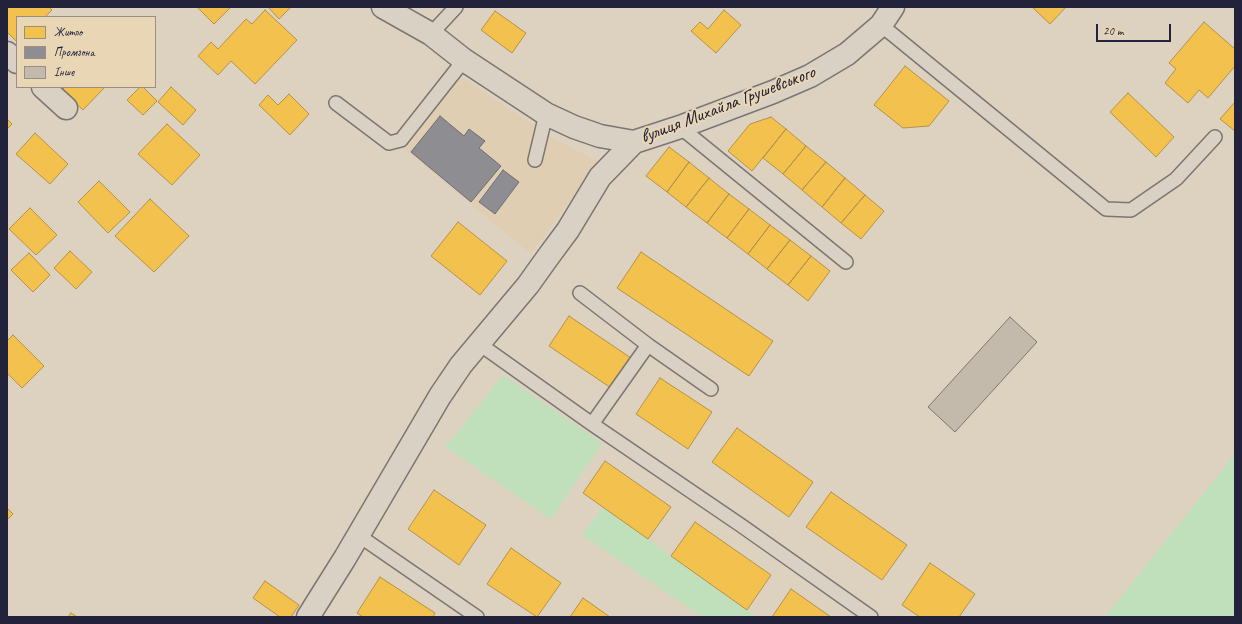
<!DOCTYPE html>
<html>
<head>
<meta charset="utf-8">
<style>
	body { margin:0 }
	#map { position:relative; width:1242px; height:624px; overflow:hidden; background:#ddd2c0; font-family:Caveat,sans-serif }
	canvas { display:block }
	.frame { position:absolute; inset:0; border:8px solid #22223b; pointer-events:none }
	.legend { position:absolute; left:16px; top:16px; width:140px; height:72px; box-sizing:border-box; background:#e9d6b4; border:1px solid #998e84; margin:0; padding:5px 7px; list-style:none; font-size:12px; color:#22223b }
	.legend li { display:flex; align-items:center; gap:8px; height:20px }
	.legend b { width:20px; border:1px solid #998e84 }
	.scale { position:absolute; left:1096px; top:24px; width:75px; height:18px; box-sizing:border-box; border:2px solid #22223b; border-top:0; padding-left:5px; font-size:12px; line-height:14px; white-space:nowrap; color:#22223b; -webkit-text-stroke:3px #e9d6b4; paint-order:stroke }
</style>
</head>
<body>
<div id="map">
<canvas width="1242" height="624"></canvas>
<div class="frame"></div>
<ul class="legend">
<li><b style="height:11px;background:#f2c14e"></b>Житло</li>
<li><b style="height:11px;background:#8d8d92"></b>Промзона</li>
<li><b style="height:11px;background:#c4baab"></b>Інше</li>
</ul>
<div class="scale">20 m</div>
</div>
<script>
const c = document.querySelector('canvas').getContext('2d');
c.lineJoin = 'round';
function fill(path, color) {
  c.fillStyle = color;
  c.fill(path, 'evenodd');
}
function poly(rows) {
  const path = new Path2D();
  for (const r of rows) {
    path.moveTo(r[0], r[1]);
    for (let i = 2; i < r.length; i += 2) path.lineTo(r[i], r[i + 1]);
  }
  return path;
}
function stroke(path, color, width, dash) {
  c.strokeStyle = color;
  c.lineWidth = width;
  c.lineCap = dash ? 'butt' : 'round';
  c.setLineDash(dash || []);
  c.stroke(path);
}
function label(font, color, halo, rows, align = 'center') {
  c.font = font + ' Caveat,sans-serif';
  c.lineWidth = 4;
  c.setLineDash([]);
  c.textBaseline = 'middle';
  c.strokeStyle = halo;
  c.fillStyle = color;
  for (const [text, x, y, turn = 0] of rows) {
    c.save();
    c.translate(x, y);
    c.rotate((+turn || 0) * Math.PI / 180);
    c.textAlign = isNaN(turn) ? turn : align;
    if (halo) c.strokeText(text, 0, 0);
    c.fillText(text, 0, 0);
    c.restore();
  }
}
fill(poly([
	[460,76,552,137,598,162,531,254,404,149]
]), '#dfceb2');
fill(poly([
	[503,375,602,443,551,519,446,447],
	[1235,452,1235,617,1105,617,1224,468],
	[603,507,671,556,757,617,702,617,582,535]
]), '#bfe0bb');
const homes = poly([
	[7,7,49,7,52,10,45,17,17,17,17,42,7,32,7,7],
	[197,7,231,7,214,24,197,7],
	[268,7,291,7,279,19,268,7],
	[1032,7,1066,7,1050,24,1032,7],
	[265,10,297,40,255,84,231,61,218,75,198,56,211,42,218,49,246,19,252,24,265,10],
	[724,10,741,25,716,53,691,31,700,22,708,29,724,10],
	[495,11,526,33,512,53,481,30,495,11],
	[1204,22,1235,49,1235,66,1208,98,1199,90,1188,103,1165,83,1176,69,1169,63,1204,22],
	[905,66,949,101,929,126,903,128,874,105,905,66],
	[65,87,105,87,83,110,62,90,65,87],
	[140,87,143,87,157,101,143,115,127,100,140,87],
	[171,87,196,110,183,125,158,102,171,87],
	[1128,93,1174,137,1156,157,1110,112,1128,93],
	[289,94,309,114,290,135,259,105,268,95,278,105,289,94],
	[1235,102,1235,131,1220,119,1235,102],
	[771,117,786,129,752,171,728,151,750,124,771,117],
	[7,119,12,124,7,129,7,119],
	[167,124,200,155,172,185,138,154,167,124],
	[786,129,806,146,783,174,763,158,786,129],
	[35,133,68,164,50,184,16,154,35,133],
	[806,146,826,162,802,190,783,174,806,146],
	[669,147,689,162,667,192,646,176,669,147],
	[689,162,709,178,686,207,667,192,689,162],
	[826,162,845,178,822,207,802,190,826,162],
	[709,178,729,194,707,223,686,207,709,178],
	[845,178,865,195,841,223,822,207,845,178],
	[99,181,130,212,108,233,78,202,99,181],
	[729,194,749,209,727,238,707,223,729,194],
	[865,195,884,211,861,239,841,223,865,195],
	[150,199,189,236,154,272,115,236,150,199],
	[30,208,57,235,36,255,9,229,30,208],
	[749,209,770,225,748,254,727,238,749,209],
	[458,222,507,261,480,295,431,256,458,222],
	[770,225,790,240,767,269,748,254,770,225],
	[790,240,811,256,788,285,767,269,790,240],
	[70,251,92,272,76,289,54,268,70,251],
	[641,252,773,341,749,376,617,288,641,252],
	[29,253,50,275,33,292,11,270,29,253],
	[811,256,830,271,808,301,788,285,811,256],
	[569,316,631,358,611,388,549,346,569,316],
	[13,335,44,366,22,388,7,373,7,341,13,335],
	[660,378,712,412,688,449,636,414,660,378],
	[737,428,813,482,789,517,712,462,737,428],
	[605,461,671,507,648,539,583,493,605,461],
	[434,490,486,525,459,565,408,529,434,490],
	[831,492,907,545,882,580,806,527,831,492],
	[7,508,13,514,7,520,7,508],
	[695,522,771,575,747,610,671,556,695,522],
	[511,548,561,583,537,617,487,584,511,548],
	[930,563,975,594,959,617,920,617,902,605,930,563],
	[380,577,435,613,433,617,363,617,357,613,380,577],
	[265,581,299,605,291,617,280,617,253,598,265,581],
	[791,589,831,617,772,617,791,589],
	[583,598,610,617,570,617,583,598],
	[71,613,77,617,68,617,71,613]
]);
fill(homes, '#f2c14e');
stroke(homes, '#b49148', 1);
const industry = poly([
	[440,116,464,136,469,129,485,141,479,148,501,166,471,202,411,152,440,116],
	[503,170,519,182,495,214,479,202,503,170]
]);
fill(industry, '#8d8d92');
stroke(industry, '#6d6d78', 1);
const building = poly([
	[1010,317,1037,342,955,432,928,407,1010,317]
]);
fill(building, '#c4baab');
stroke(building, '#7b7672', 1);
const lane = poly([
	[881,25,1106,209,1131,210,1176,179,1215,137],
	[431,34,456,7],
	[336,103,389,143,401,140,464,60],
	[680,127,846,262],
	[535,160,546,114],
	[580,293,648,345,592,424],
	[478,343,592,424,742,526,871,617],
	[648,345,711,389],
	[358,535,477,617]
]);
const street = poly([
	[383,7,431,34,464,60,546,114,574,127,600,136,634,142,680,127,773,92,810,76,847,54,881,25,893,7],
	[7,53,17,62],
	[43,87,66,108],
	[308,617,345,558,440,396,461,365,528,285,548,257,568,230,600,177,634,142]
]);
stroke(lane, '#7b7672', 16);
stroke(street, '#7b7672', 25);
stroke(lane, '#d9d1c4', 13);
stroke(street, '#d9d1c4', 22);
label('19px', '#22223b', '#e9d6b4', [
	["вулиця Михайла Грушевського",728,105,-21]
]);
</script>
</body>
</html>
